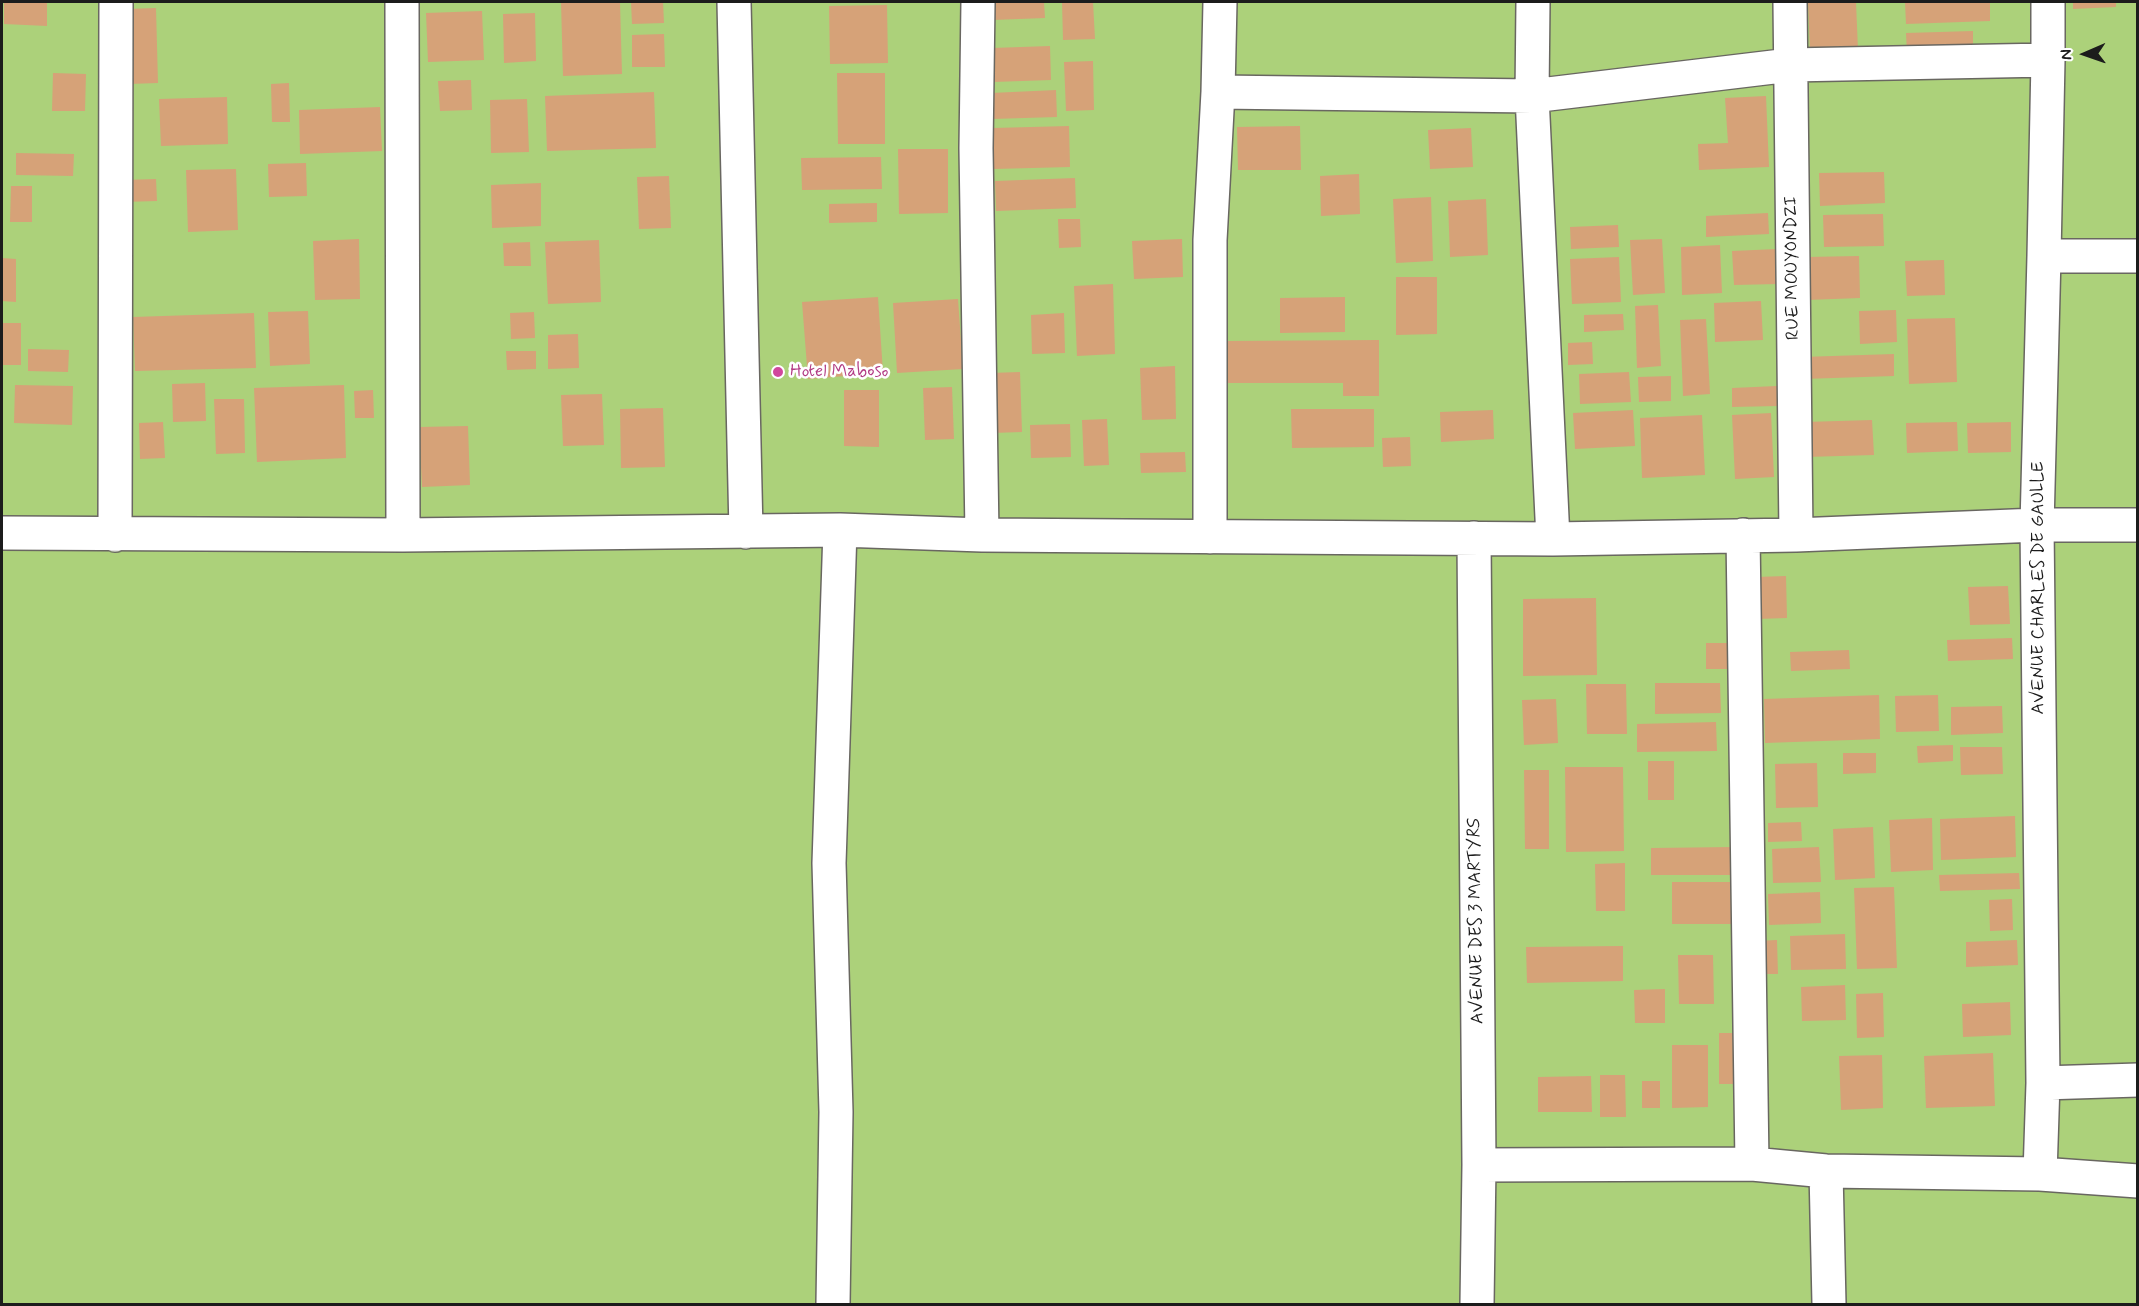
<!DOCTYPE html>
<html>
<head>
<meta charset="utf-8">
<style>
	body { margin:0 }
	#map { position:relative; width:2139px; height:1306px; overflow:hidden; background:#f8f1e2; font-family:Mynerve,sans-serif }
	canvas { display:block }
	.frame { position:absolute; inset:0; border:3px solid #1c1c1c; pointer-events:none }
	.north { position:absolute; left:2055px; top:24px; width:60px; height:60px; -webkit-text-stroke:4px #fff; paint-order:stroke; rotate:268deg; font-size:16px; font-weight:700; line-height:24px; text-align:center; color:#1c1c1c }
	.north::after { content:''; display:block; margin:auto; width:21px; height:27px; background:#1c1c1c; clip-path:polygon(50% 0,100% 100%,50% 72%,0 100%) }
</style>
</head>
<body>
<div id="map">
<canvas width="2139" height="1306"></canvas>
<div class="frame"></div>
<div class="north">N</div>
</div>
<script>
const ctx = document.querySelector('canvas').getContext('2d');
ctx.lineJoin = 'round';
function paint(path, color) {
  ctx.fillStyle = color;
  ctx.fill(path, 'evenodd');
}
function toPath(rows) {
  const path = new Path2D();
  for (const r of rows) {
    path.moveTo(r[0], r[1]);
    for (let i = 2; i < r.length; i += 2) path.lineTo(r[i], r[i + 1]);
  }
  return path;
}
function strokePath(path, color, width, dash) {
  ctx.strokeStyle = color;
  ctx.lineWidth = width;
  ctx.lineCap = dash ? 'butt' : 'round';
  ctx.setLineDash(dash || []);
  ctx.stroke(path);
}
function write(font, color, halo, rows, align = 'center') {
  ctx.font = font + ' Mynerve,sans-serif';
  ctx.lineWidth = 5;
  ctx.setLineDash([]);
  ctx.textBaseline = 'middle';
  ctx.strokeStyle = halo;
  ctx.fillStyle = color;
  for (const [text, x, y, turn = 0] of rows) {
    ctx.save();
    ctx.translate(x, y);
    ctx.rotate((+turn || 0) * Math.PI / 180);
    ctx.textAlign = isNaN(turn) ? turn : align;
    if (halo) ctx.strokeText(text, 0, 0);
    ctx.fillText(text, 0, 0);
    ctx.restore();
  }
}
const green = toPath([
	[2,2,2137,2,2137,1304,2,1304]
]);
const building = toPath([
	[4,2,47,2,47,26,4,24],
	[561,2,620,2,622,74,563,76],
	[631,2,663,2,664,23,632,24],
	[993,2,1044,2,1045,18,993,20],
	[1062,2,1093,2,1095,39,1063,40],
	[1808,2,1856,2,1858,50,1810,52],
	[1905,2,1990,2,1990,21,1906,24],
	[2073,2,2116,2,2116,7,2073,9],
	[887,5,888,63,830,64,829,6],
	[156,8,158,83,129,84,126,9],
	[482,11,484,60,428,62,426,13],
	[535,13,536,61,504,63,503,14],
	[1973,31,1973,53,1907,54,1906,33],
	[664,34,665,67,632,67,632,35],
	[1050,46,1051,80,993,82,992,48],
	[1093,61,1094,110,1066,111,1064,62],
	[53,73,86,74,85,111,52,111],
	[837,73,885,73,885,144,838,144],
	[471,80,472,110,440,111,438,81],
	[289,83,290,122,272,122,271,84],
	[1056,90,1057,117,992,119,991,93],
	[654,92,656,148,547,151,545,96],
	[1766,96,1769,167,1699,170,1698,144,1728,143,1725,98],
	[227,97,228,144,161,146,159,99],
	[527,99,529,152,491,153,490,100],
	[380,107,382,151,300,154,299,110],
	[1069,126,1070,167,994,169,993,128],
	[1300,126,1301,170,1238,170,1237,127],
	[1471,128,1473,167,1430,169,1428,130],
	[898,149,948,149,948,213,899,214],
	[16,153,74,154,73,176,16,175],
	[881,157,882,189,802,190,801,158],
	[306,163,307,196,269,197,268,164],
	[236,169,238,230,188,232,186,170],
	[1884,172,1885,203,1820,206,1819,173],
	[1359,174,1360,214,1321,216,1320,176],
	[669,176,671,228,639,229,637,177],
	[1075,178,1076,208,996,211,995,181],
	[156,179,157,201,123,202,122,180],
	[541,183,541,226,492,228,491,185],
	[11,186,32,186,32,222,10,222],
	[1431,197,1433,261,1396,263,1393,199],
	[1486,199,1488,255,1450,257,1448,201],
	[877,203,877,222,829,223,829,204],
	[1768,213,1769,234,1706,237,1706,216],
	[1883,214,1884,246,1824,247,1823,215],
	[1058,219,1080,219,1081,247,1059,248],
	[1618,225,1619,247,1571,249,1570,227],
	[359,239,360,299,315,300,313,241],
	[1182,239,1183,277,1134,279,1132,241],
	[1662,239,1665,293,1633,295,1630,240],
	[599,240,601,302,548,304,545,242],
	[530,242,531,266,504,266,503,243],
	[1720,245,1722,293,1682,295,1681,247],
	[1777,249,1778,284,1734,285,1732,251],
	[1859,256,1860,298,1807,300,1806,257],
	[1619,257,1621,302,1572,304,1570,259],
	[2,258,16,259,16,302,2,301],
	[1944,260,1945,295,1907,296,1905,261],
	[1396,277,1437,277,1437,334,1396,335],
	[1113,284,1115,354,1077,356,1074,286],
	[878,297,883,373,808,379,802,302],
	[1345,297,1345,332,1280,333,1280,298],
	[958,299,963,369,897,373,893,303],
	[1761,301,1763,340,1715,342,1714,303],
	[1658,305,1661,366,1637,368,1635,306],
	[1896,310,1897,342,1860,344,1859,311],
	[308,311,310,364,270,366,268,312],
	[534,312,535,338,511,339,510,313],
	[254,313,256,368,135,371,133,317],
	[1064,313,1065,353,1032,354,1031,315],
	[1623,314,1624,330,1584,332,1584,315],
	[1955,318,1957,382,1909,384,1907,319],
	[1706,319,1710,394,1683,396,1680,320],
	[2,323,21,323,21,365,2,365],
	[578,334,579,368,548,369,548,335],
	[1379,340,1379,396,1343,396,1343,383,1225,383,1225,341],
	[1592,342,1593,364,1568,365,1568,343],
	[28,349,69,350,68,372,28,371],
	[506,351,536,351,536,369,507,370],
	[1894,354,1894,376,1803,379,1802,357],
	[1175,366,1176,419,1142,420,1140,368],
	[1020,372,1022,432,992,433,990,373],
	[1629,372,1631,402,1580,404,1579,374],
	[1671,376,1671,401,1639,402,1638,377],
	[205,383,206,421,173,422,172,384],
	[15,385,73,386,72,425,14,423],
	[344,385,346,458,257,462,254,388],
	[1777,386,1778,406,1732,407,1732,388],
	[952,387,954,439,925,440,923,388],
	[373,390,374,418,355,418,354,391],
	[844,390,879,390,879,447,844,446],
	[602,394,604,445,563,446,561,395],
	[214,399,244,399,245,453,216,454],
	[663,408,665,467,621,468,620,409],
	[1291,409,1374,409,1374,447,1292,448],
	[1493,410,1494,439,1441,442,1440,412],
	[1633,410,1635,446,1575,449,1573,413],
	[1771,413,1774,477,1735,479,1732,415],
	[1702,415,1705,475,1642,478,1640,418],
	[1107,419,1109,465,1084,466,1082,420],
	[1872,420,1874,455,1806,457,1805,422],
	[163,422,165,458,140,459,139,423],
	[1957,422,1958,451,1907,453,1906,423],
	[2011,422,2011,452,1968,453,1967,423],
	[1070,424,1071,457,1031,458,1030,425],
	[468,426,470,485,422,487,419,427],
	[1410,437,1411,466,1383,467,1382,438],
	[1185,452,1186,472,1141,473,1140,453],
	[1786,576,1787,618,1757,619,1756,577],
	[2008,586,2010,624,1970,625,1968,587],
	[1596,598,1597,675,1523,676,1523,599],
	[2012,638,2013,659,1948,661,1947,640],
	[1706,643,1737,643,1737,669,1706,669],
	[1849,650,1850,669,1791,671,1790,652],
	[1655,683,1720,683,1721,713,1655,714],
	[1586,684,1626,684,1627,734,1587,734],
	[1879,695,1880,739,1765,743,1764,699],
	[1938,695,1939,731,1896,732,1895,696],
	[1556,699,1558,743,1524,745,1522,700],
	[2002,706,2003,733,1951,735,1951,707],
	[1716,722,1717,751,1637,752,1637,724],
	[1953,745,1953,761,1918,763,1917,746],
	[1960,747,2002,747,2003,774,1961,775],
	[1843,753,1876,753,1876,773,1843,774],
	[1648,761,1674,761,1674,800,1648,800],
	[1817,763,1818,807,1776,808,1775,764],
	[1565,767,1623,767,1624,851,1566,852],
	[1524,770,1549,770,1549,849,1525,849],
	[2015,816,2016,857,1941,860,1940,819],
	[1932,818,1933,870,1891,872,1889,820],
	[1801,822,1802,841,1768,842,1768,823],
	[1873,827,1875,878,1835,880,1833,829],
	[1732,847,1733,875,1651,875,1651,848],
	[1819,847,1821,882,1773,883,1772,849],
	[1625,863,1625,911,1596,911,1595,864],
	[2019,873,2020,889,1940,891,1939,875],
	[1672,882,1734,882,1734,924,1672,924],
	[1894,887,1897,968,1857,969,1854,888],
	[1820,892,1821,923,1769,925,1768,894],
	[2012,899,2013,930,1990,931,1989,900],
	[1845,934,1846,969,1791,970,1790,936],
	[1777,940,1778,974,1757,974,1755,941],
	[2017,940,2018,965,1966,967,1966,942],
	[1623,946,1623,981,1527,983,1526,947],
	[1678,955,1713,955,1714,1004,1679,1004],
	[1845,985,1846,1020,1802,1021,1801,987],
	[1665,989,1665,1023,1635,1023,1634,990],
	[1883,993,1884,1037,1857,1038,1856,994],
	[2010,1002,2011,1035,1963,1037,1962,1004],
	[1719,1033,1737,1033,1738,1084,1719,1084],
	[1672,1045,1708,1045,1708,1107,1672,1108],
	[1993,1053,1995,1106,1926,1108,1924,1056],
	[1882,1055,1883,1108,1841,1110,1839,1056],
	[1600,1075,1625,1075,1626,1117,1600,1117],
	[1591,1076,1592,1112,1538,1112,1538,1077],
	[1642,1081,1660,1081,1660,1108,1642,1108]
]);
const minor = toPath([
	[402,2,403,535],
	[734,2,746,532],
	[978,2,976,148,982,535],
	[1533,2,1532,96,1553,539],
	[1790,2,1796,535],
	[1218,92,1532,96,1790,65,2048,60],
	[2044,256,2138,256],
	[2,533,403,535,840,530,982,535,1553,539,1796,535,2037,525,2138,525],
	[115,535,116,2],
	[1743,535,1752,1164],
	[1210,537,1210,240,1218,92,1220,2],
	[1474,538,1479,1165,1477,1304],
	[2043,1083,2138,1080],
	[1479,1165,1752,1164,1826,1171,2040,1174,2138,1181],
	[1826,1171,1829,1304],
	[2040,1174,2043,1083,2037,525,2044,256,2048,60,2048,2],
	[833,1304,836,1112,829,863,840,530]
]);
const markers = [
	[778,372,6,"#d1479c"]
];
const streetNames = [
	["RUE MOUYONDZI",1793,268,-91],
	["AVENUE CHARLES DE GAULLE",2039,588,-90],
	["AVENUE DES 3 MARTYRS",1477,921,-91]
];
const hotelNames = [
	["Hotel Maboso",790,372]
];
paint(green, '#acd17a');
paint(building, '#d6a278');
strokePath(minor, '#696761', 36);
strokePath(minor, '#fff', 33);
for (const [x, y, r, color] of markers) {
  const dot = new Path2D();
  dot.arc(x, y, r, 0, 2 * Math.PI);
  ctx.fillStyle = color;
  ctx.fill(dot);
  strokePath(dot, '#fff', 2);
}
write('18px', '#1c1c1c', '#fff', streetNames);
write('18px', '#b23c85', '#fff', hotelNames, 'left');
</script>
</body>
</html>
